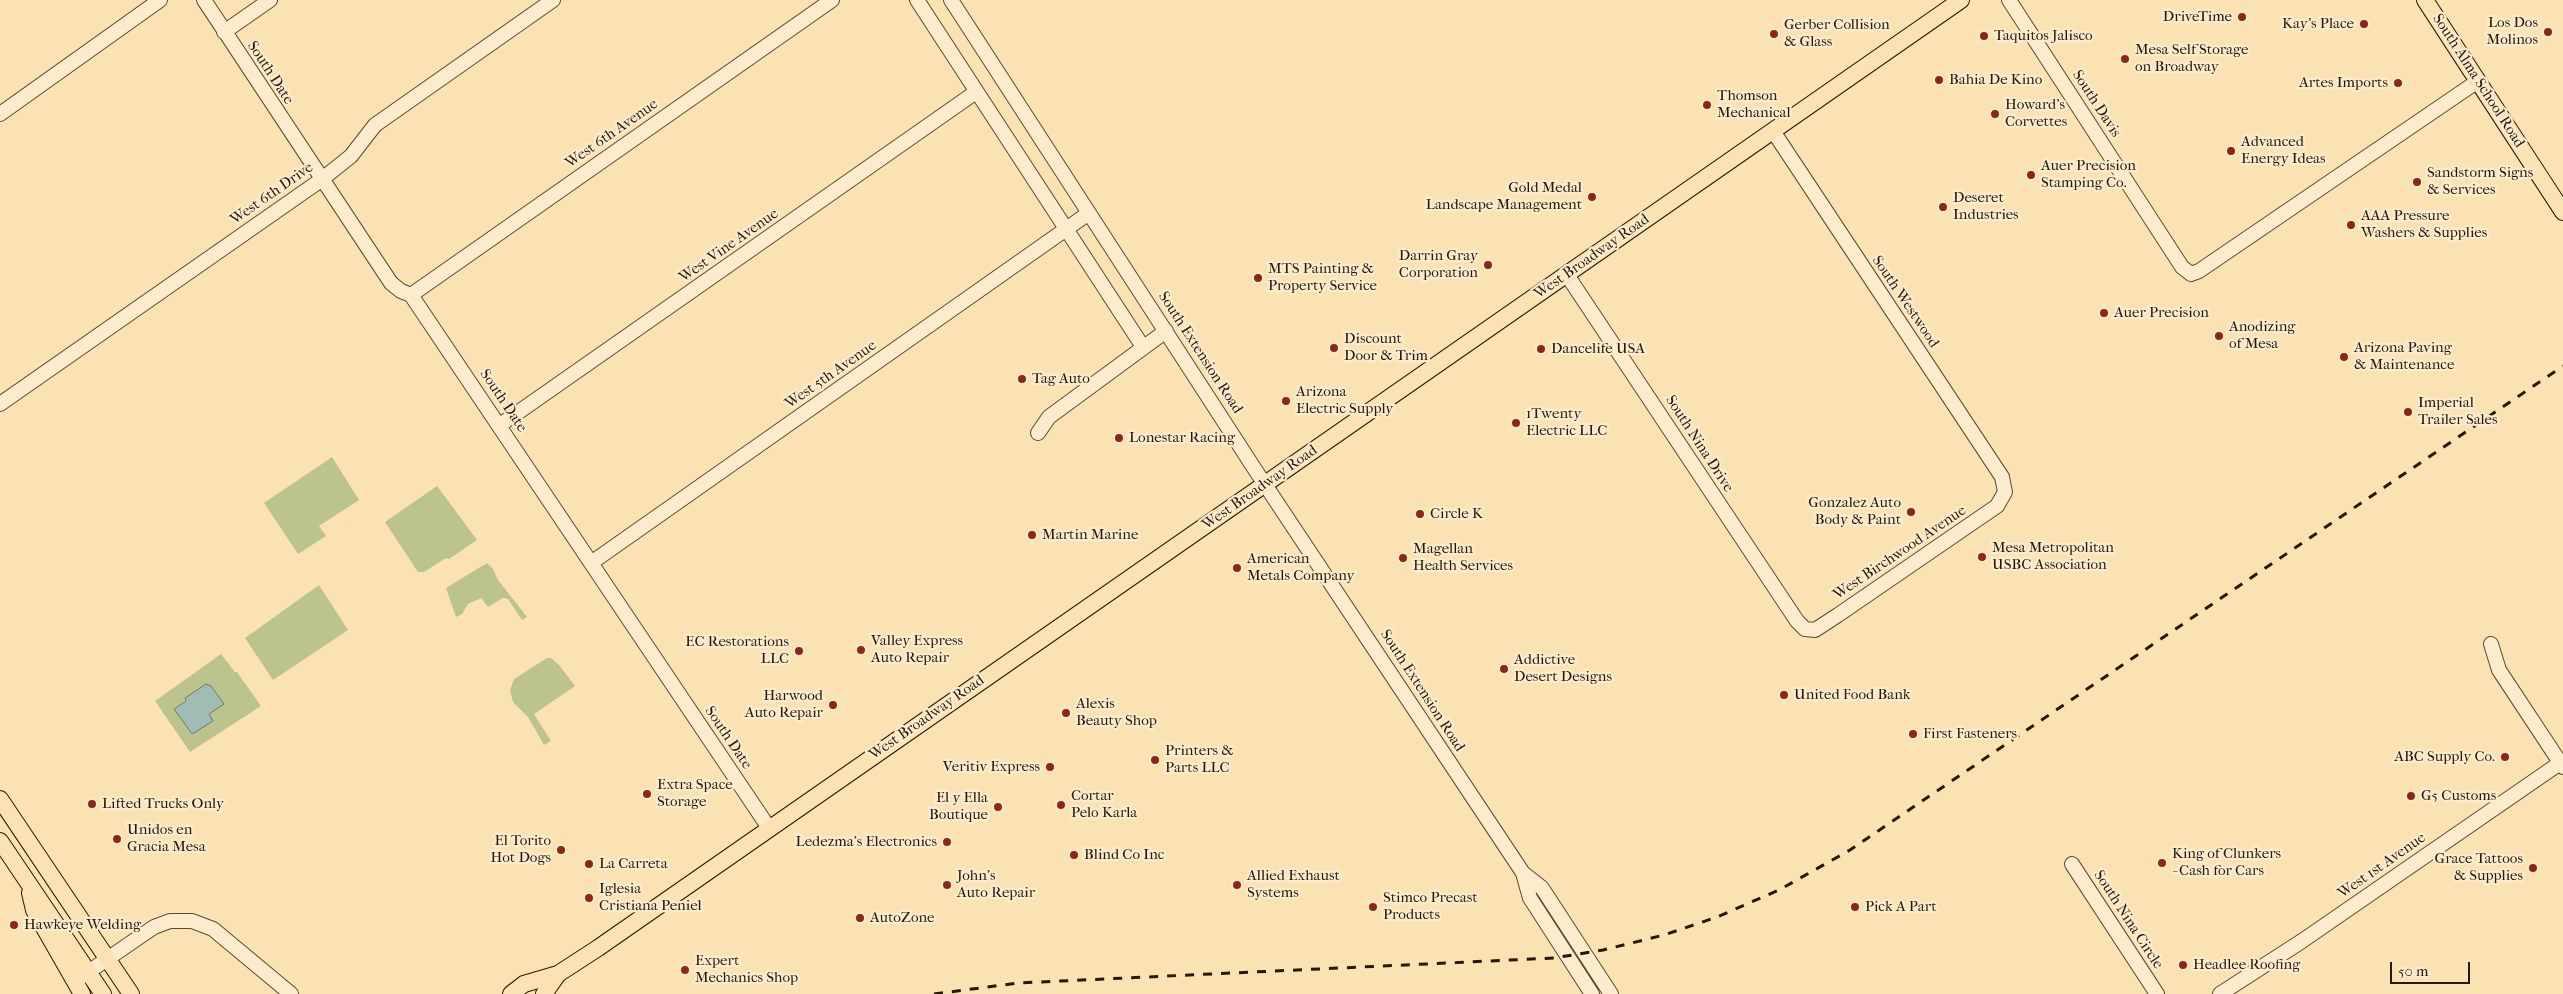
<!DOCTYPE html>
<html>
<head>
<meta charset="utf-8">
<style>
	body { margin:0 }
	#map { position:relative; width:2563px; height:994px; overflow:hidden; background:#fbe2b2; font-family:"IM FELL French Canon",serif }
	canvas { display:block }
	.scale { position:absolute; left:2390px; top:962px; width:80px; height:22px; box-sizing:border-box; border:2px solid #241809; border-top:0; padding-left:6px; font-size:15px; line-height:18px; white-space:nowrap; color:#241809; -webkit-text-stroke:4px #fceccd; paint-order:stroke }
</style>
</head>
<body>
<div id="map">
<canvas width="2563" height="994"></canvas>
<div class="scale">50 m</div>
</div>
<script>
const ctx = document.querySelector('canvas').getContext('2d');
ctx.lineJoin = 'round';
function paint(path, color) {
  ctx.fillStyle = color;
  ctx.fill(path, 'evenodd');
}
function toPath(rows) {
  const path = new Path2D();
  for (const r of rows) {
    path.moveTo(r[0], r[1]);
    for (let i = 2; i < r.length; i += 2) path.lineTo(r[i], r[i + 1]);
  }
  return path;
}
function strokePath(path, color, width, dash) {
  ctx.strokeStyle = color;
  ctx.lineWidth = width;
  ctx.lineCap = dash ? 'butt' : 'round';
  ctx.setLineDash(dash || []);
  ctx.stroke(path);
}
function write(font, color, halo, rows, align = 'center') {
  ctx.font = font + ' "IM FELL French Canon",serif';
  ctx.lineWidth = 4.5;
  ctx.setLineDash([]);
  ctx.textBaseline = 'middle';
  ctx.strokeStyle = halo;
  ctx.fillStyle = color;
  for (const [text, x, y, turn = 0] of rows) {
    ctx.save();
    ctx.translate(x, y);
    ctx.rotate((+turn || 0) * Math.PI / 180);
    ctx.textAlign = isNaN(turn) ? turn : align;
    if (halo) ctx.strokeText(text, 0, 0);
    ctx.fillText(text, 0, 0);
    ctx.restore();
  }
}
const green = toPath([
	[332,457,359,500,319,526,326,536,298,554,264,503],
	[437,486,477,540,449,559,446,558,424,572,418,572,385,522],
	[487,563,493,569,498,580,527,617,522,620,508,599,503,598,488,607,481,598,468,604,462,614,456,617,446,588],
	[319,585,348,630,273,680,245,638],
	[221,654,235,672,237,672,261,706,190,752,155,701],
	[196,691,213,721,174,710],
	[547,658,551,658,559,665,575,686,534,714,551,741,544,745,528,717,513,702,510,690,514,679]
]);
const water = toPath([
	[206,684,211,686,224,704,209,714,213,721,192,734,174,709,186,701,185,698,206,684]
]);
const minor = toPath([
	[204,0,391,283,401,291,411,295,769,828],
	[917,0,1143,347],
	[951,0,1254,468,1523,873,1530,898,1592,994],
	[2009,0,2182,267,2191,274,2199,271,2478,81],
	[224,32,270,0],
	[0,114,160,0],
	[1567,275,1797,621,1805,629,1815,630,1838,615,1997,506,2005,492,2002,477,1773,131],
	[411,295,832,0],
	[0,404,321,180,351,156,375,125,553,0],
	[500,425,976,92],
	[1038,433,1049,417,1166,331],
	[591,563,1089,213],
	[2491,644,2499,670,2563,767],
	[2072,864,2157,994],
	[1523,873,1542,888,1611,994],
	[81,977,154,927,170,921,192,921,213,929,291,994],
	[2220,994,2302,941,2560,763]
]);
const major = toPath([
	[2425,0,2563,212],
	[0,799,131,994],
	[0,841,103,994],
	[30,893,34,910,82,994],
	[511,994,524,984,558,974,598,948,1961,0],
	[544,994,558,974]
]);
const rail = toPath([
	[934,994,1018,983,1554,958,1603,950,1664,935,1717,917,1779,890,1850,850,2563,366]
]);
const markers = [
	[2242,17,5,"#8f2418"],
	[2364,24,5,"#8f2418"],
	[2548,32,5,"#8f2418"],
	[1774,34,5,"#8f2418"],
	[1984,36,5,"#8f2418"],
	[2125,59,5,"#8f2418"],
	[1939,80,5,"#8f2418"],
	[2398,83,5,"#8f2418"],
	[1707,105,5,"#8f2418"],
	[1995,114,5,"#8f2418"],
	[2231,151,5,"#8f2418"],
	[2031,175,5,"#8f2418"],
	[2417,182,5,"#8f2418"],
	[1592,197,5,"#8f2418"],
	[1943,207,5,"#8f2418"],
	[2351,225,5,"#8f2418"],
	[1488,265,5,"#8f2418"],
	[1258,278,5,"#8f2418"],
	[2104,313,5,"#8f2418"],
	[2219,336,5,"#8f2418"],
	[1334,348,5,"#8f2418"],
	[1541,349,5,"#8f2418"],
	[2344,357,5,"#8f2418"],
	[1022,379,5,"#8f2418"],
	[1286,401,5,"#8f2418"],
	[2408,412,5,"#8f2418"],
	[1516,423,5,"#8f2418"],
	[1119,438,5,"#8f2418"],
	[1911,512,5,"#8f2418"],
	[1420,514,5,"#8f2418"],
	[1032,535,5,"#8f2418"],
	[1982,557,5,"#8f2418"],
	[1403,558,5,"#8f2418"],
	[1237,568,5,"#8f2418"],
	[861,650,5,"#8f2418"],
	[799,651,5,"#8f2418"],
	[1504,669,5,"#8f2418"],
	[1784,695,5,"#8f2418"],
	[833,705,5,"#8f2418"],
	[1066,713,5,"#8f2418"],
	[1913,734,5,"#8f2418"],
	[2505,757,5,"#8f2418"],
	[1155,760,5,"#8f2418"],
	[1050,767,5,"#8f2418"],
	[647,794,5,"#8f2418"],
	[2411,796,5,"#8f2418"],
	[92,804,5,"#8f2418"],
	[1061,805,5,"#8f2418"],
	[998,807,5,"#8f2418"],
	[117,839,5,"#8f2418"],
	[947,842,5,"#8f2418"],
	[561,850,5,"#8f2418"],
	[1074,855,5,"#8f2418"],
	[2162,863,5,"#8f2418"],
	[589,864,5,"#8f2418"],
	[2533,868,5,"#8f2418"],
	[947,885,5,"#8f2418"],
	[1237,885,5,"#8f2418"],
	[589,898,5,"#8f2418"],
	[1373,907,5,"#8f2418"],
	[1855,907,5,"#8f2418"],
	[860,918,5,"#8f2418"],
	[14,925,5,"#8f2418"],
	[2183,965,5,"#8f2418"],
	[685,970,5,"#8f2418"]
];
const poiNames = [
	["DriveTime",2232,17,"right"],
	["Los Dos",2538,23,"right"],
	["Molinos",2538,40,"right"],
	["Kay's Place",2354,24,"right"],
	["Gerber Collision",1784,25],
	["& Glass",1784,42],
	["Taquitos Jalisco",1994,36],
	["Mesa Self Storage",2135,50],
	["on Broadway",2135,67],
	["Bahia De Kino",1949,80],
	["Artes Imports",2388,83,"right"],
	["Thomson",1717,96],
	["Mechanical",1717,113],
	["Howard's",2005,105],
	["Corvettes",2005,122],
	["Advanced",2241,142],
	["Energy Ideas",2241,159],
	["Auer Precision",2041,166],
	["Stamping Co.",2041,183],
	["Sandstorm Signs",2427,173],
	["& Services",2427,190],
	["Gold Medal",1582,188,"right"],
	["Landscape Management",1582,205,"right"],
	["Deseret",1953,198],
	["Industries",1953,215],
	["AAA Pressure",2361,216],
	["Washers & Supplies",2361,233],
	["Darrin Gray",1478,256,"right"],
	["Corporation",1478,273,"right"],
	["MTS Painting &",1268,269],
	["Property Service",1268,286],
	["Auer Precision",2114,313],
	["Anodizing",2229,327],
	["of Mesa",2229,344],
	["Discount",1344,339],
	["Door & Trim",1344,356],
	["Arizona Paving",2354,348],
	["& Maintenance",2354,365],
	["Dancelife USA",1551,349],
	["Tag Auto",1032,379],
	["Arizona",1296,392],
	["Electric Supply",1296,409],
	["Imperial",2418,403],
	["Trailer Sales",2418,420],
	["1Twenty",1526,414],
	["Electric LLC",1526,431],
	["Lonestar Racing",1129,438],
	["Gonzalez Auto",1901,503,"right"],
	["Body & Paint",1901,520,"right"],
	["Circle K",1430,514],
	["Martin Marine",1042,535],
	["Mesa Metropolitan",1992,548],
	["USBC Association",1992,565],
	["Magellan",1413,549],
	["Health Services",1413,566],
	["American",1247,559],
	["Metals Company",1247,576],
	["Valley Express",871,641],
	["Auto Repair",871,658],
	["EC Restorations",789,642,"right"],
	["LLC",789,659,"right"],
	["Addictive",1514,660],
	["Desert Designs",1514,677],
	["United Food Bank",1794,695],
	["Harwood",823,696,"right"],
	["Auto Repair",823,713,"right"],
	["Alexis",1076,704],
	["Beauty Shop",1076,721],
	["First Fasteners",1923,734],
	["Printers &",1165,751],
	["Parts LLC",1165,768],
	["ABC Supply Co.",2495,757,"right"],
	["Veritiv Express",1040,767,"right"],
	["Extra Space",657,785],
	["Storage",657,802],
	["Cortar",1071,796],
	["Pelo Karla",1071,813],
	["G5 Customs",2421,796],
	["El y Ella",988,798,"right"],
	["Boutique",988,815,"right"],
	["Lifted Trucks Only",102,804],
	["Unidos en",127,830],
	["Gracia Mesa",127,847],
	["El Torito",551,841,"right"],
	["Hot Dogs",551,858,"right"],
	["Ledezma's Electronics",937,842,"right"],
	["King of Clunkers",2172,854],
	["- Cash for Cars",2172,871],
	["Blind Co Inc",1084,855],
	["Grace Tattoos",2523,859,"right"],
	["& Supplies",2523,876,"right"],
	["La Carreta",599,864],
	["John's",957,876],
	["Auto Repair",957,893],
	["Allied Exhaust",1247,876],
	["Systems",1247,893],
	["Iglesia",599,889],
	["Cristiana Peniel",599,906],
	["Stimco Precast",1383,898],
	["Products",1383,915],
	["Pick A Part",1865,907],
	["AutoZone",870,918],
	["Hawkeye Welding",24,925],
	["Expert",695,961],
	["Mechanics Shop",695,978],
	["Headlee Roofing",2193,965]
];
const streetNames = [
	["South Date",270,73,57],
	["South Alma School Road",2478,81,57],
	["South Davis",2096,104,57],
	["West 6th Avenue",612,134,-35],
	["West 6th Drive",272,194,-35],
	["West Vine Avenue",729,246,-35],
	["West Broadway Road",1592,257,-35],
	["South Westwood",1905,302,56],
	["South Extension Road",1200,353,57],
	["West 5th Avenue",831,375,-35],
	["South Date",503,401,56],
	["South Nina Drive",1699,444,57],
	["West Broadway Road",1260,488,-35],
	["West Birchwood Avenue",1900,553,-34],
	["South Extension Road",1422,691,57],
	["West Broadway Road",927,718,-35],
	["South Date",728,738,56],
	["West 1st Avenue",2382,866,-35],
	["South Nina Circle",2128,920,57]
];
paint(green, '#bcc48e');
paint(water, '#a0bdb3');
strokePath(water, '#6e7b6f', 1);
strokePath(minor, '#5a4a33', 16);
strokePath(major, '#241809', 18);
strokePath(minor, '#fceccd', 14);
strokePath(major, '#fbe2b2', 16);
strokePath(rail, '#241809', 3, [9, 9]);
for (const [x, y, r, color] of markers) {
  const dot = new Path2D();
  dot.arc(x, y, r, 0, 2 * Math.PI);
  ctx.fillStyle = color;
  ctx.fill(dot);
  strokePath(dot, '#fceccd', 2);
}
write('15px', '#241809', '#fceccd', poiNames, 'left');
write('15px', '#241809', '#fceccd', streetNames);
</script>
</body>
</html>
